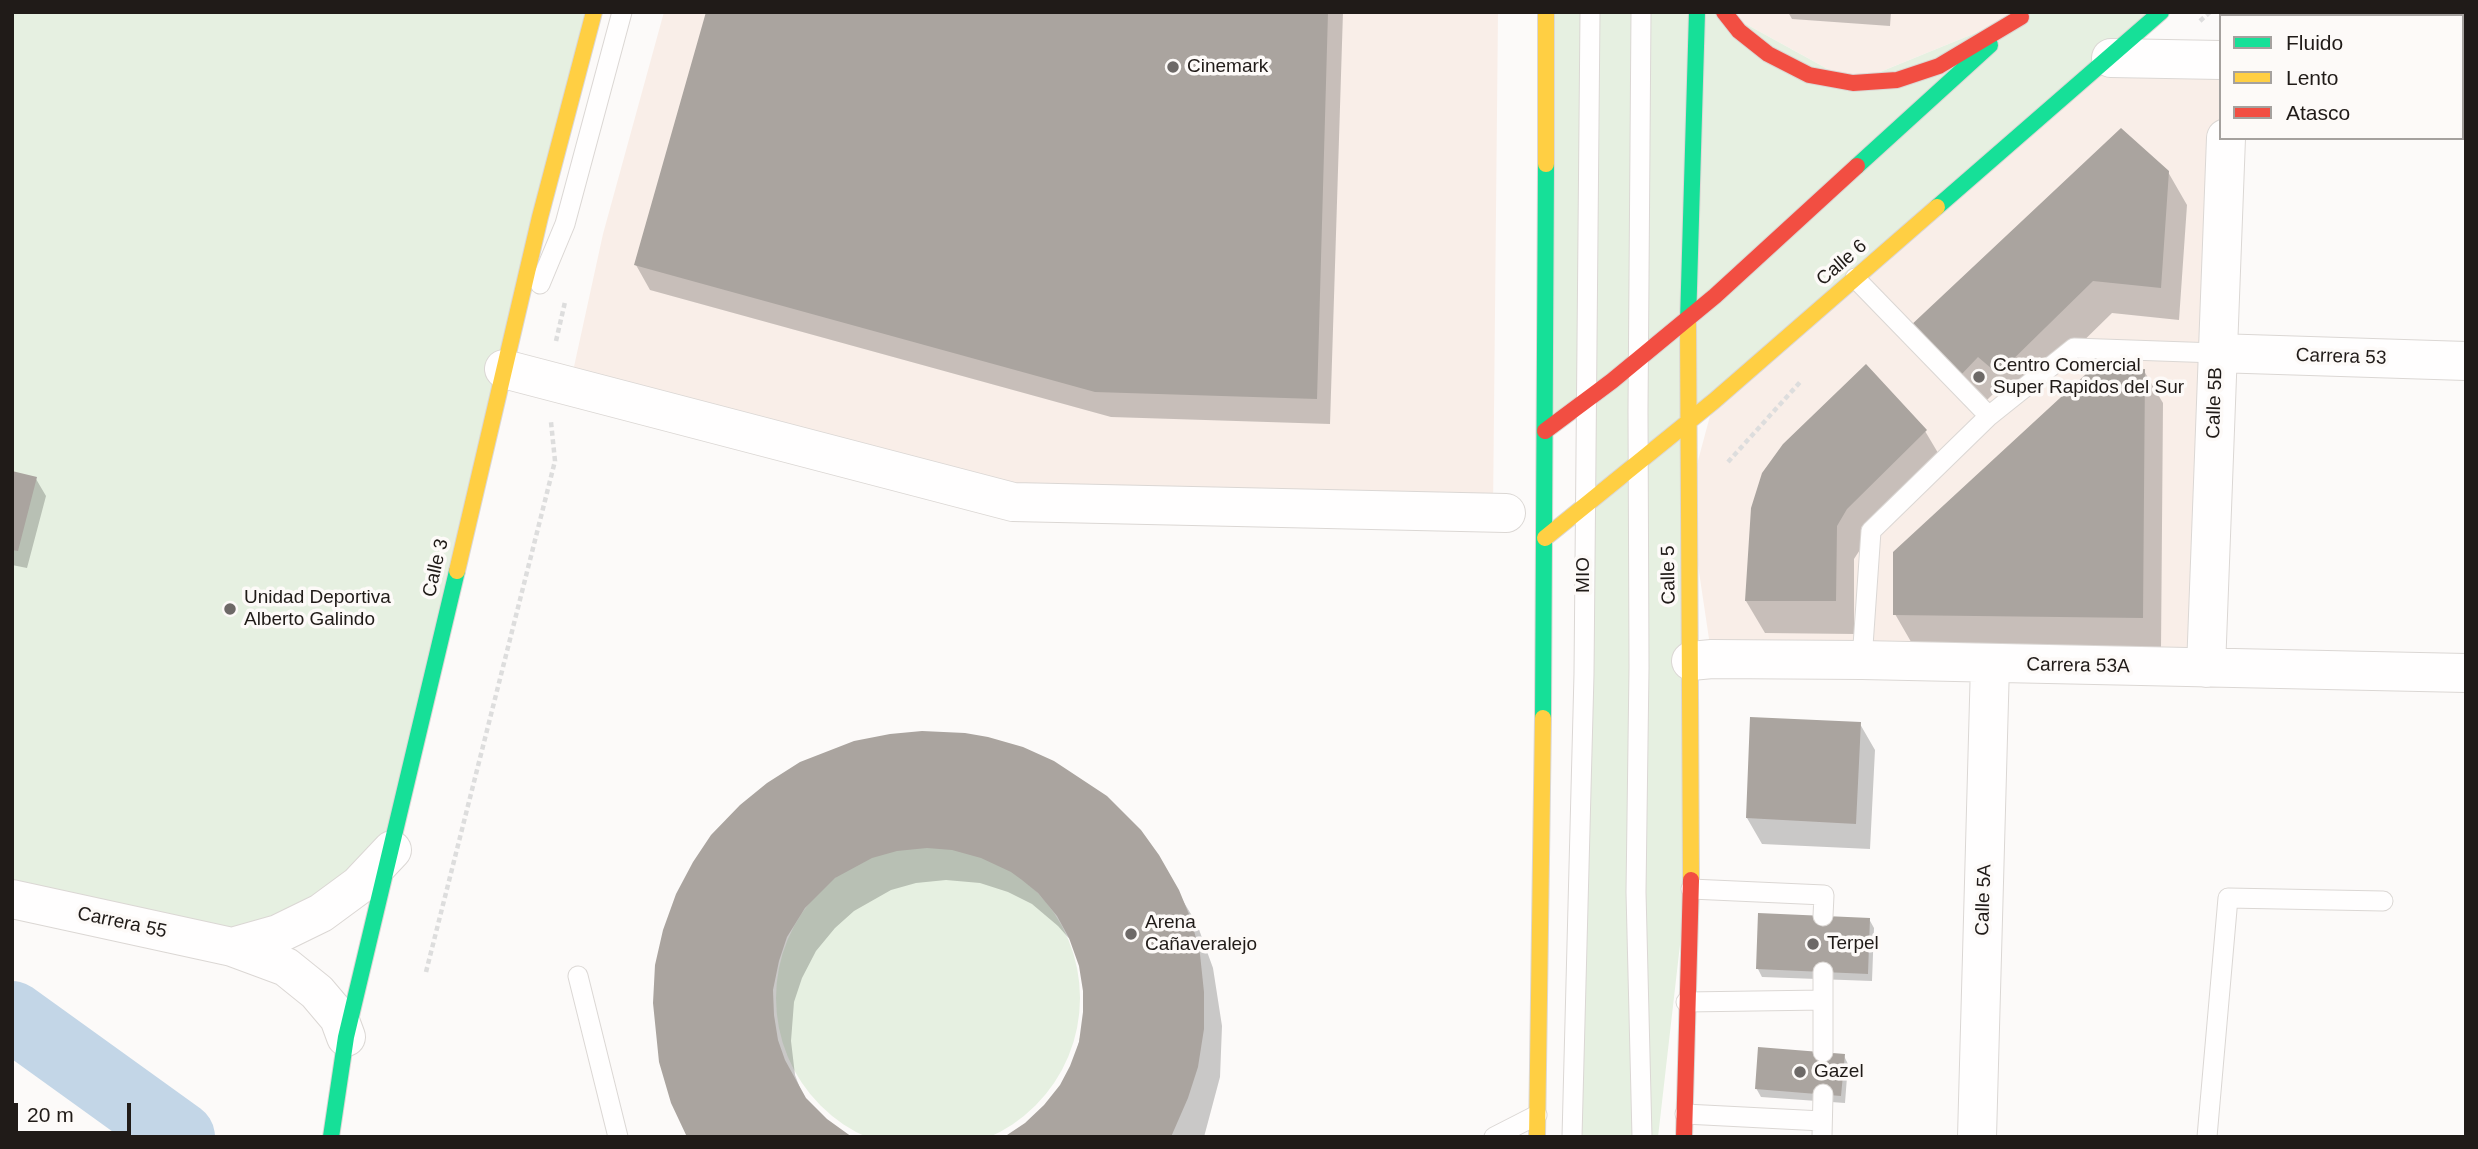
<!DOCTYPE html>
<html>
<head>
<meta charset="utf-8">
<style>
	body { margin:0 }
	#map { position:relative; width:2478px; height:1149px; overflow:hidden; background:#fcfaf9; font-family:Arial,sans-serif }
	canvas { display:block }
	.frame { position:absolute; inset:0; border:14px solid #201b18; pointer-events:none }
	.legend { position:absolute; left:2219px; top:14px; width:245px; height:126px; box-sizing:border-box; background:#fdfaf8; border:2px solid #a5a19e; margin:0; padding:9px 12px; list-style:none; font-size:21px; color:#201b18 }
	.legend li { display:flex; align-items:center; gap:14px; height:35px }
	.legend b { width:35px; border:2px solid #a5a19e }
	.scale { position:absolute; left:14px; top:1103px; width:117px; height:32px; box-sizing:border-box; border:4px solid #201b18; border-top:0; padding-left:9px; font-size:21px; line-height:24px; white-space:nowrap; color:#201b18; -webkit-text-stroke:5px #fdfaf8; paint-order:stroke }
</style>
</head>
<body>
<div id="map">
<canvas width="2478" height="1149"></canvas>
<div class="frame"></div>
<ul class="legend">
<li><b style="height:9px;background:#16e098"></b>Fluido</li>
<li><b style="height:9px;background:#ffcf43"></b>Lento</li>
<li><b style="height:9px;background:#f24e42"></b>Atasco</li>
</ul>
<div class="scale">20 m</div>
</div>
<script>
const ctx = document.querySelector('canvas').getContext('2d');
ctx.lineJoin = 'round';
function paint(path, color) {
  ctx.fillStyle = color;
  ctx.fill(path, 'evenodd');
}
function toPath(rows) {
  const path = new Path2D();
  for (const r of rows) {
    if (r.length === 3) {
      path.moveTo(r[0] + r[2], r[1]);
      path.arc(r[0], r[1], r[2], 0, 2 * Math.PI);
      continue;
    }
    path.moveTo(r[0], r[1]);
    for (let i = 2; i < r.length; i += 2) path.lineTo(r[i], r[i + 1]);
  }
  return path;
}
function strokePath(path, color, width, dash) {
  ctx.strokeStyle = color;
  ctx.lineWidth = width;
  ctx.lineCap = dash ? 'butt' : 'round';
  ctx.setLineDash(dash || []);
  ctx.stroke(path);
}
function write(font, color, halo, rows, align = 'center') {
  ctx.font = font + ' Arial,sans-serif';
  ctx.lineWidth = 7;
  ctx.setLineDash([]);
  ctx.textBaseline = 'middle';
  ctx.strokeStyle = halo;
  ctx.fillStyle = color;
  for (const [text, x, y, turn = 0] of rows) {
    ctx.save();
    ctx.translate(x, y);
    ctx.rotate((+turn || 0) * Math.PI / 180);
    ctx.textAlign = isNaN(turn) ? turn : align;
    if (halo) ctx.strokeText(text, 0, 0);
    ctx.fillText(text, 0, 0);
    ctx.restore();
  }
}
const built = toPath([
	[664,12,1498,12,1493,512,1013,502,570,385,603,234],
	[1724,12,2027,12,1853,83],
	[2111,58,2221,60,2221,138,2206,668,1712,659,1688,498,1714,401]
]);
const green = toPath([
	[12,12,594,12,392,850,278,934,12,899],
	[1546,12,1724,12,1853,83,2027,12,2161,12,1688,421,1692,840,1658,1137,1572,1137,1586,401,1545,431],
	[928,998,152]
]);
const shadow = toPath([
	[707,12,1343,12,1330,424,1111,417,650,290,636,265],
	[1788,12,1891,12,1890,26,1792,19],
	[2168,172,2187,205,2179,320,2112,313,2018,405,1998,389,1978,409,1929,361],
	[2144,371,2163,403,2161,650,1914,647,1895,614],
	[1925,431,1944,463,1865,542,1854,559,1854,634,1765,633,1746,601],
	[12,472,36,479,46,496,27,568,12,565],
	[1860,724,1875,750,1870,849,1762,844,1747,818],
	[768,784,1177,891,1197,924,1213,968,1222,1026,1220,1077,1204,1137,1006,1137,1020,1129,1039,1112,1061,1086,1075,1058,1084,1021,1085,999,1080,965,1073,943,1058,926,1032,904,1008,892,980,883,946,880,916,883,891,890,854,911,835,928,816,951,802,978,794,1002,791,1041,795,1075,803,1096,689,1137],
	[1869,919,1874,928,1872,981,1762,977,1758,969],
	[1844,1056,1848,1064,1845,1103,1761,1097,1756,1088]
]);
const river = toPath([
	[12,1016,180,1137]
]);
const building = toPath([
	[706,12,1328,12,1317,399,1095,392,634,265],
	[2121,128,2169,171,2161,288,2093,281,1998,374,1978,357,1959,377,1908,328],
	[1866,364,1927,430,1847,509,1837,526,1836,601,1745,601,1751,508,1762,473,1783,444],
	[2145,369,2143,618,1893,615,1893,552,2086,374],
	[12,471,37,477,18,551,12,550],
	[1750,717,1861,722,1856,824,1746,818],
	[922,731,965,733,988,737,1023,747,1054,761,1107,796,1141,830,1159,855,1179,890,1191,919,1200,954,1204,992,1204,1029,1198,1067,1188,1098,1171,1137,1004,1137,1025,1123,1044,1105,1060,1085,1070,1066,1079,1042,1083,1012,1083,991,1079,966,1069,938,1057,916,1038,893,1022,880,1011,872,981,858,952,850,927,848,897,851,872,858,835,878,805,908,787,937,779,961,773,990,774,1015,778,1040,785,1060,806,1098,827,1119,852,1137,687,1137,671,1103,659,1062,653,1003,655,965,663,930,676,894,693,862,711,835,740,805,767,783,800,762,854,741,890,734],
	[1758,913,1870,918,1868,974,1756,969],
	[1758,1047,1845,1054,1841,1096,1755,1089]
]);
const path = toPath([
	[2200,21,2210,12],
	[556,341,565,302],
	[1728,462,1802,380],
	[426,972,555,461,551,422]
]);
const lane = toPath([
	[1641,12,1638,410,1639,668,1636,892,1642,1137],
	[1855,278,1989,416],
	[540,284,565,224,622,12],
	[1862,660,1871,531,1989,416,2074,348,2216,353],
	[1691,889,1824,895,1823,916],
	[578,976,618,1137],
	[1686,1002,1823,1000],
	[1823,1052,1823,972],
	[1685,1114,1822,1121],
	[1494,1137,1537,1115],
	[1572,1137,1584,674,1590,12],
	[1822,1137,1823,1094],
	[2207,1137,2228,898,2383,901]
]);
const street = toPath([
	[2111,58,2221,60],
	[2462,68,2466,68],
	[2216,353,2466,361],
	[504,369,1013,502,1506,513],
	[1691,661,1712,659,1862,660,2466,673],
	[2206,668,2226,138],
	[12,899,232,947,286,967,317,992,339,1018,346,1037],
	[232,947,278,934,321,913,359,885,392,850],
	[1977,1137,1990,664]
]);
const fast = toPath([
	[1857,166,1990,45],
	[1937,207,2161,12],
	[1688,322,1697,12],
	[1543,718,1546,164],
	[331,1137,346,1037,457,571]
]);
const slow = toPath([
	[1546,164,1546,12],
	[1688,322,1691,880],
	[1545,538,1714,401,1937,207],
	[457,571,540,217,594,12],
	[1537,1137,1543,718]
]);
const jam = toPath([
	[1724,12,1739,31,1768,54,1809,75,1853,83,1897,80,1939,66,2021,17],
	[1545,431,1612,381,1715,296,1857,166],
	[1684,1137,1691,880]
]);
const markers = [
	[1173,67,7,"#6d6967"],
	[1979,377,7,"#6d6967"],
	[230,609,7,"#6d6967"],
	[1131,934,7,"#6d6967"],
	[1813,944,7,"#6d6967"],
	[1800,1072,7,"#6d6967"]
];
const poiNames = [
	["Cinemark",1187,67],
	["Centro Comercial",1993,366],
	["Super Rapidos del Sur",1993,388],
	["Unidad Deportiva",244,598],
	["Alberto Galindo",244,620],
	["Arena",1145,923],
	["Cañaveralejo",1145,945],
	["Terpel",1827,944],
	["Gazel",1814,1072]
];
const streetNames = [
	["Calle 6",1842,263,-41],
	["Carrera 53",2341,357,2],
	["Calle 5B",2215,403,-88],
	["Calle 3",436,568,-77],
	["MIO",1584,575,-90],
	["Calle 5",1669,575,-91],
	["Carrera 53A",2078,666,1],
	["Calle 5A",1984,900,-88],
	["Carrera 55",122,923,12]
];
paint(built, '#f9eee8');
paint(green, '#e6f0e1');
paint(shadow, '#0003');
strokePath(river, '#c3d6e7', 70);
paint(building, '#aaa49f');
strokePath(lane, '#dbd7d4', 21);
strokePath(street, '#dbd7d4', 40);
strokePath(fast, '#dbd7d4', 18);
strokePath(slow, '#dbd7d4', 18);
strokePath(jam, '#dbd7d4', 18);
strokePath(path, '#ddd', 4.5, [5, 3.5]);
strokePath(lane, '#fffefe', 19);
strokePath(street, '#fffefe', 38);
strokePath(fast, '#16e098', 16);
strokePath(slow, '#ffcf43', 16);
strokePath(jam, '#f24e42', 16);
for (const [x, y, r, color] of markers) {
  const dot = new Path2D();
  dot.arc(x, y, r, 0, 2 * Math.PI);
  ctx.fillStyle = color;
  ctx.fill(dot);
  strokePath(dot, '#fdfaf8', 2.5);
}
write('19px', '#201b18', '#fdfaf8', poiNames, 'left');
write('19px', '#201b18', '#fdfaf8', streetNames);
</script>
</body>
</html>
